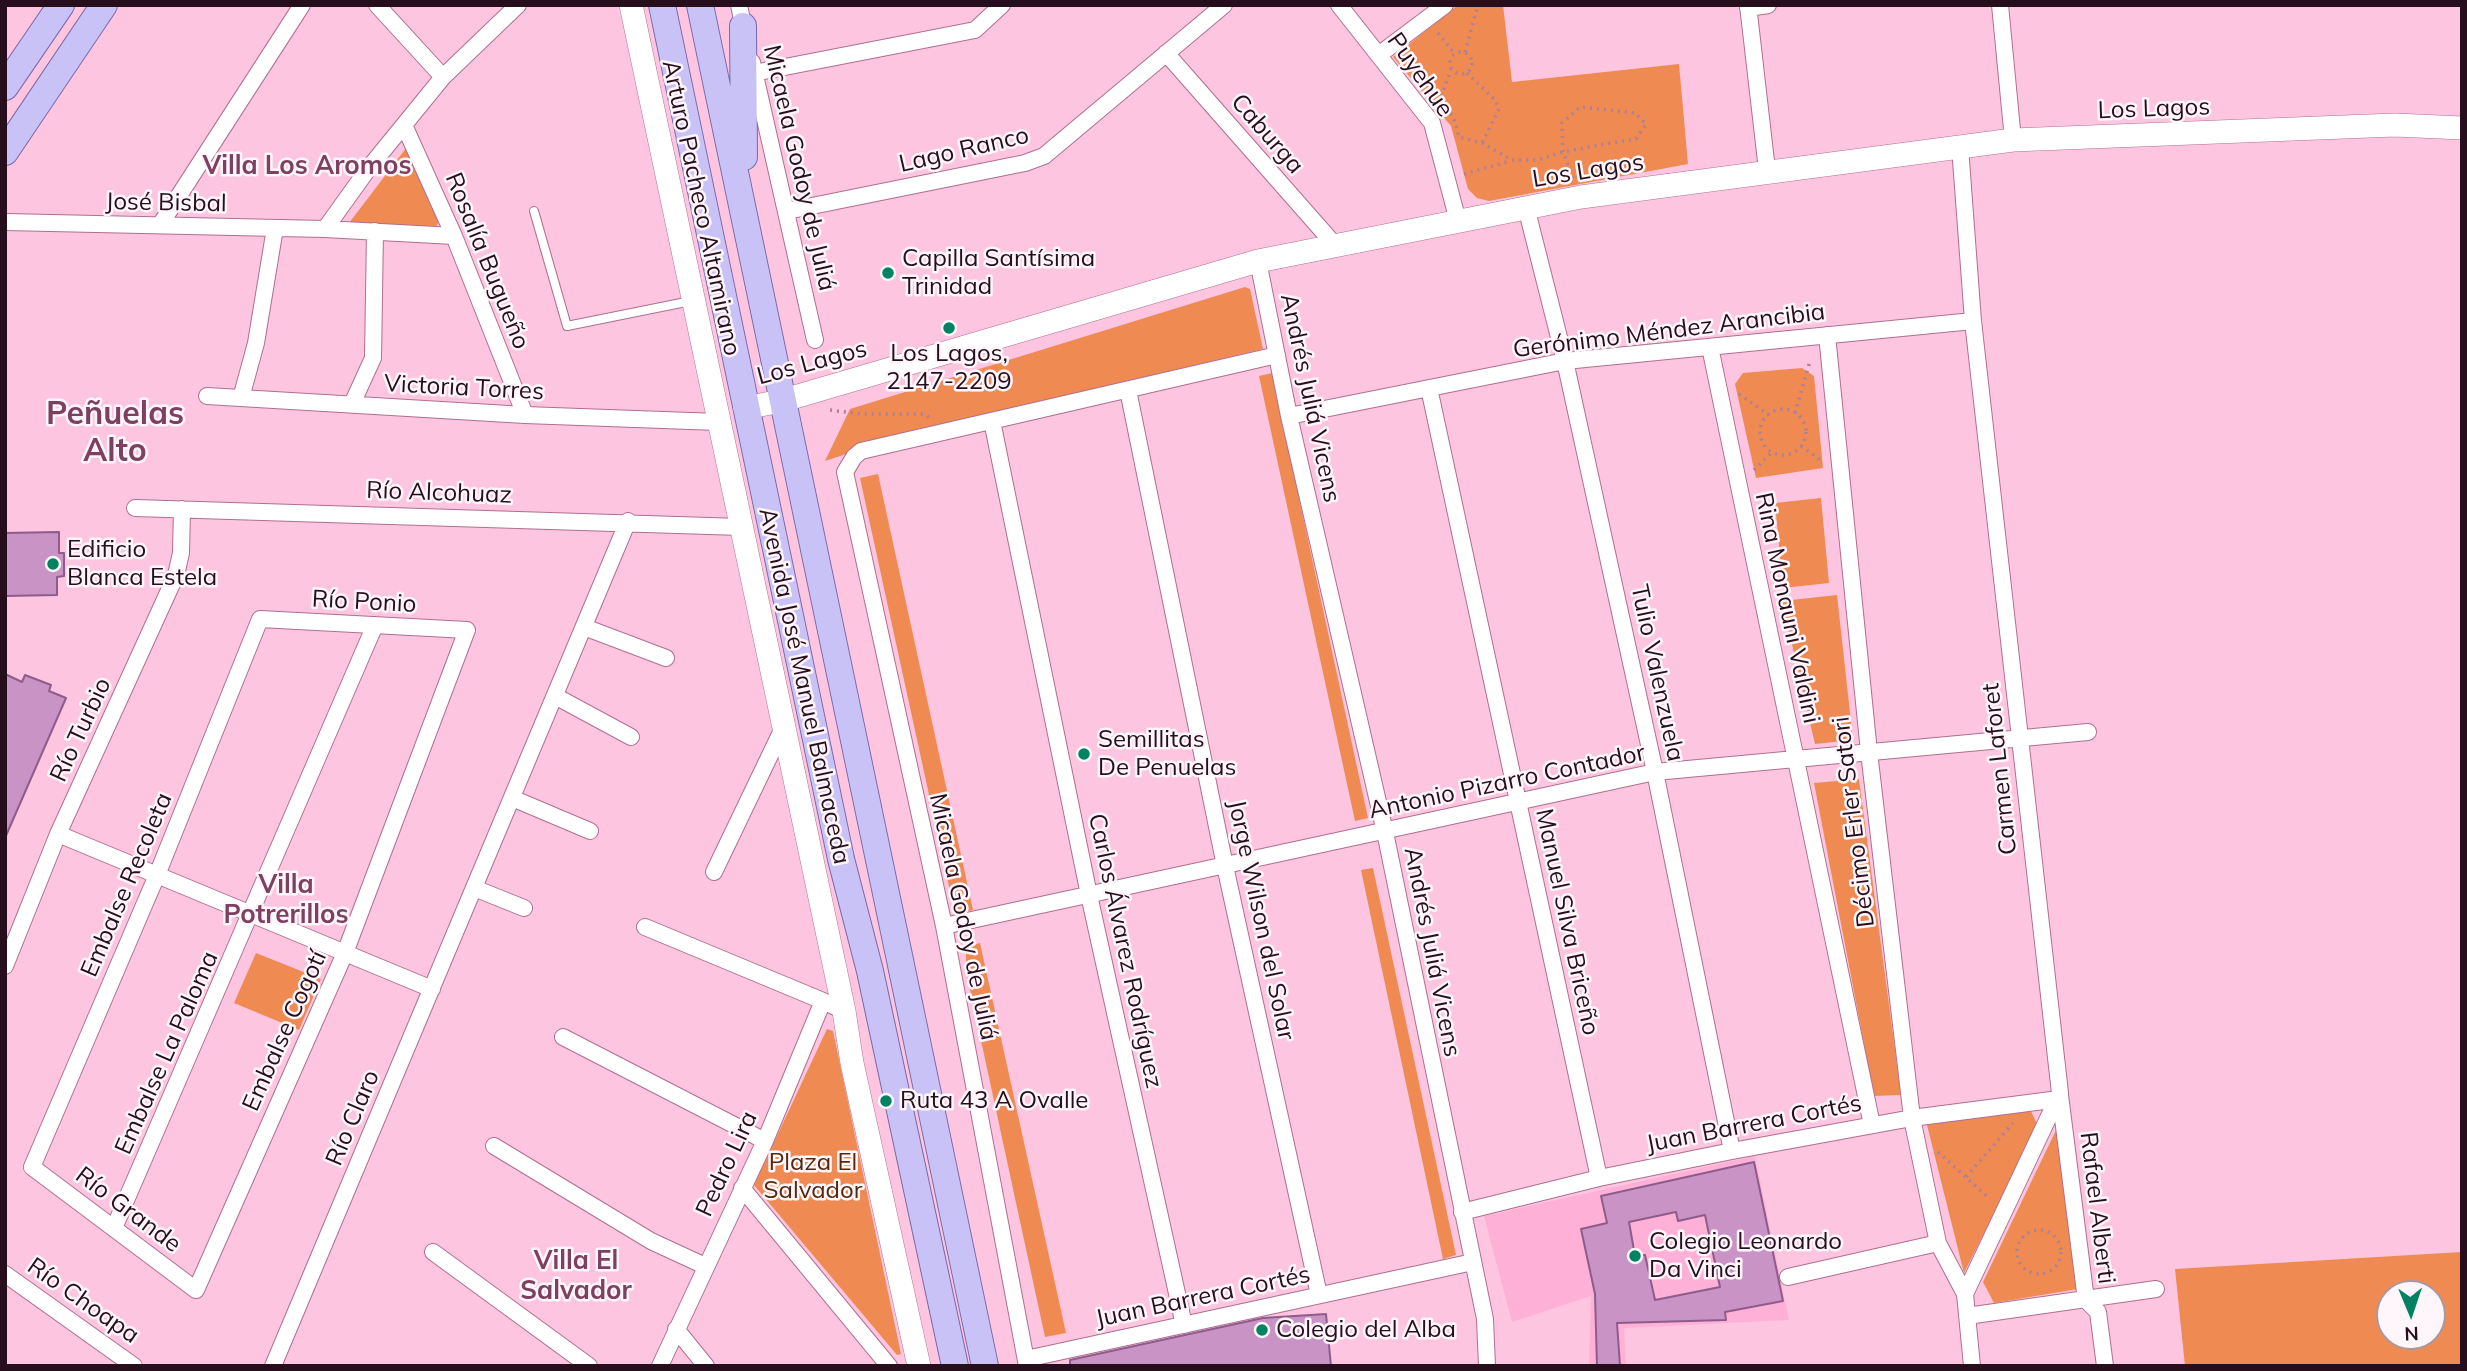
<!DOCTYPE html>
<html>
<head>
<meta charset="utf-8">
<style>
	body { margin:0 }
	#map { position:relative; width:2467px; height:1371px; overflow:hidden; background:#fec5e0; font-family:Mulish,sans-serif }
	canvas { display:block }
	.frame { position:absolute; inset:0; border:7px solid #270e1c; pointer-events:none }
	.north { position:absolute; left:2376px; top:1280px; width:70px; height:70px; box-sizing:border-box; background:#fef6fa; border:2px solid #a899a1; border-radius:50%; rotate:178deg; font-size:19px; font-weight:700; line-height:28px; text-align:center; color:#270e1c }
	.north::after { content:''; display:block; margin:auto; width:24px; height:32px; background:#008263; clip-path:polygon(50% 0,100% 100%,50% 72%,0 100%) }
</style>
</head>
<body>
<div id="map">
<canvas width="2467" height="1371"></canvas>
<div class="frame"></div>
<div class="north">N</div>
</div>
<script>
const ctx = document.querySelector('canvas').getContext('2d');
ctx.lineJoin = 'round';
function paint(path, color) {
  ctx.fillStyle = color;
  ctx.fill(path, 'evenodd');
}
function toPath(rows) {
  const path = new Path2D();
  for (const r of rows) {
    if (r.length === 3) {
      path.moveTo(r[0] + r[2], r[1]);
      path.arc(r[0], r[1], r[2], 0, 2 * Math.PI);
      continue;
    }
    path.moveTo(r[0], r[1]);
    for (let i = 2; i < r.length; i += 2) path.lineTo(r[i], r[i + 1]);
  }
  return path;
}
function strokePath(path, color, width, dash) {
  ctx.strokeStyle = color;
  ctx.lineWidth = width;
  ctx.lineCap = dash ? 'butt' : 'round';
  ctx.setLineDash(dash || []);
  ctx.stroke(path);
}
function write(font, color, halo, rows, align = 'center') {
  ctx.font = font + ' Mulish,sans-serif';
  ctx.lineWidth = 5;
  ctx.setLineDash([]);
  ctx.textBaseline = 'middle';
  ctx.strokeStyle = halo;
  ctx.fillStyle = color;
  for (const [text, x, y, turn = 0] of rows) {
    ctx.save();
    ctx.translate(x, y);
    ctx.rotate((+turn || 0) * Math.PI / 180);
    ctx.textAlign = isNaN(turn) ? turn : align;
    if (halo) ctx.strokeText(text, 0, 0);
    ctx.fillText(text, 0, 0);
    ctx.restore();
  }
}
const built = toPath([
	[1755,1156,1789,1320,1624,1328,1626,1366,1589,1366,1591,1296,1512,1322,1484,1216]
]);
const green = toPath([
	[1458,5,1503,5,1512,82,1679,64,1688,164,1489,201,1477,198,1468,189,1451,126,1393,57],
	[407,147,441,217,436,227,349,223],
	[1245,287,1250,289,1263,349,860,444,846,454,825,461,850,409],
	[1802,368,1814,376,1823,468,1756,478,1735,384,1743,373],
	[1272,373,1368,818,1355,821,1259,376],
	[878,474,973,910,955,914,860,478],
	[1821,498,1829,583,1783,588,1775,503],
	[1837,595,1853,740,1815,744,1782,601],
	[1859,779,1901,1095,1874,1096,1814,783],
	[1373,868,1456,1255,1443,1259,1361,870],
	[980,943,1066,1333,1045,1337,966,971,966,947],
	[256,953,321,979,299,1030,234,1003],
	[827,1029,833,1031,901,1354,897,1355,754,1185],
	[2029,1107,2038,1126,1964,1273,1927,1125],
	[2059,1124,2078,1289,1994,1303,1983,1282],
	[2462,1252,2462,1366,2185,1366,2175,1269],
	[2390,1294,2432,1294,2432,1336,2390,1336]
]);
const building = toPath([
	[59,532,59,553,64,553,64,576,57,577,57,595,5,596,5,533,59,532],
	[5,674,22,682,25,675,51,685,49,691,66,698,5,838,5,674],
	[1754,1162,1783,1301,1725,1312,1726,1320,1617,1323,1620,1366,1597,1366,1595,1294,1581,1229,1607,1223,1601,1196,1754,1162],
	[1676,1212,1678,1221,1705,1215,1720,1287,1655,1300,1645,1255,1635,1256,1629,1222,1676,1212],
	[1326,1314,1331,1366,1070,1366,1070,1360,1263,1318,1326,1314]
]);
const path = toPath([
	[1438,33,1455,54],
	[1461,63,11],
	[1465,52,1478,5],
	[1467,73,1495,100,1499,109,1482,143],
	[1439,103,1451,69],
	[1445,109,1453,116,1459,137,1482,143,1512,160,1537,160,1563,152,1599,145,1636,139,1646,124,1635,113,1580,107,1562,123,1563,152,1573,178],
	[1464,174,1511,161],
	[1739,394,1769,415],
	[1783,432,23],
	[830,410,861,414,924,414,929,417],
	[1795,413,1810,361],
	[1801,446,1822,461],
	[1754,470,1772,452],
	[1938,1152,1990,1199],
	[1966,1177,2013,1123],
	[2039,1252,22]
]);
const lane = toPath([
	[534,211,567,326,691,301]
]);
const street = toPath([
	[377,5,443,77],
	[739,5,745,34],
	[1339,5,1432,123,1458,221],
	[1748,5,1767,170],
	[2000,5,2013,140],
	[1748,8,1768,5],
	[1166,53,1334,244],
	[1380,54,1445,5],
	[752,62,815,340],
	[754,73,975,30,1002,5],
	[404,125,454,236,525,415],
	[1960,147,1973,321,2060,1093,1965,1294,1972,1366],
	[1526,207,1565,361,1655,772,1732,1151],
	[787,211,1025,163,1044,156,1224,5],
	[5,222,325,229,454,236],
	[160,225,302,5],
	[325,229,368,169,443,77,518,5],
	[1258,261,1289,416,1385,832,1485,1319,1487,1366],
	[1827,335,1869,752,1912,1118,1938,1243,1965,1294],
	[1710,347,1872,1125],
	[1429,388,1599,1178],
	[1128,390,1225,866,1319,1295],
	[207,396,525,415,718,422],
	[241,398,256,343,275,228],
	[352,404,373,358,375,231],
	[1289,416,1565,361,1973,321],
	[992,421,1089,895,1184,1325],
	[135,508,741,527],
	[260,619,467,630,345,953,196,1290,32,1167,157,875,260,619],
	[584,627,666,658],
	[555,696,631,737],
	[512,798,590,831],
	[58,834,432,989],
	[714,872,784,726],
	[474,888,524,908],
	[944,926,1655,772,2088,732],
	[645,927,823,1001],
	[5,966,58,834,176,575,181,553,182,509],
	[563,1037,765,1141],
	[2060,1095,2086,1300,2098,1312,2105,1366],
	[494,1146,651,1241,705,1266],
	[742,1188,889,1366],
	[1462,1212,1599,1178,1732,1151,1912,1118,2059,1099],
	[114,1228,375,625],
	[433,1252,589,1366],
	[5,1274,134,1366],
	[1788,1277,1938,1243],
	[1967,1316,2156,1289],
	[676,1329,706,1366],
	[1026,1359,1473,1262],
	[273,1366,628,521],
	[660,1366,765,1141,823,1001,844,1011],
	[1027,1366,944,926,845,472,854,457,861,451,1277,355]
]);
const secondary = toPath([
	[631,5,844,1011,852,1063,919,1366],
	[745,408,781,401,1258,261,1581,197,2013,140,2395,125,2462,128]
]);
const primary = toPath([
	[662,5,841,859,870,971,955,1366],
	[700,5,985,1366],
	[743,26,744,157],
	[5,87,61,5],
	[5,152,104,5]
]);
const markers = [
	[888,273,7,"#008263"],
	[949,328,7,"#008263"],
	[53,564,7,"#008263"],
	[1084,754,7,"#008263"],
	[886,1101,7,"#008263"],
	[1635,1256,7,"#008263"],
	[1262,1330,7,"#008263"]
];
const streetNames = [
	["Puyehue",1420,75,55],
	["Los Lagos",2154,109,-2],
	["Caburga",1267,134,49],
	["Lago Ranco",964,150,-13],
	["Micaela Godoy de Juliá",799,168,77],
	["Los Lagos",1588,171,-9],
	["José Bisbal",166,203,1],
	["Arturo Pacheco Altamirano",701,208,78],
	["Rosalía Bugueño",487,261,68],
	["Gerónimo Méndez Arancibia",1669,331,-7],
	["Los Lagos",812,363,-15],
	["Victoria Torres",464,388,3],
	["Andrés Juliá Vicens",1310,398,78],
	["Río Alcohuaz",439,493,2],
	["Río Ponio",364,602,3],
	["Rina Monauni Valdini",1787,608,78],
	["Tulio Valenzuela",1657,673,78],
	["Avenida José Manuel Balmaceda",804,686,78],
	["Río Turbio",81,730,-65],
	["Carmen Laforet",2000,769,-96],
	["Antonio Pizarro Contador",1507,782,-12],
	["Décimo Erler Satori",1854,822,-97],
	["Embalse Recoleta",127,885,-67],
	["Micaela Godoy de Juliá",963,917,78],
	["Jorge Wilson del Solar",1261,920,78],
	["Manuel Silva Briceño",1567,922,78],
	["Carlos Álvarez Rodríguez",1125,951,78],
	["Andrés Juliá Vicens",1432,952,79],
	["Embalse Cogotí",285,1031,-66],
	["Embalse La Paloma",167,1053,-66],
	["Río Claro",353,1118,-67],
	["Juan Barrera Cortés",1754,1124,-11],
	["Pedro Lira",727,1164,-65],
	["Rafael Alberti",2097,1208,83],
	["Río Grande",128,1210,37],
	["Juan Barrera Cortés",1203,1297,-12],
	["Río Choapa",83,1301,35]
];
const poiNames = [
	["Capilla Santísima",902,259],
	["Trinidad",902,287],
	["Los Lagos,",949,354,"center"],
	["2147-2209",949,382,"center"],
	["Edificio",67,550],
	["Blanca Estela",67,578],
	["Semillitas",1098,740],
	["De Penuelas",1098,768],
	["Ruta 43 A Ovalle",900,1101],
	["Colegio Leonardo",1649,1242],
	["Da Vinci",1649,1270],
	["Colegio del Alba",1276,1330]
];
const parkNames = [
	["Plaza El",813,1163],
	["Salvador",813,1191]
];
const neighbourhoodNames = [
	["Villa Los Aromos",307,166],
	["Villa",286,885],
	["Potrerillos",286,915],
	["Villa El",576,1261],
	["Salvador",576,1291]
];
const districtNames = [
	["Peñuelas",115,414],
	["Alto",115,451]
];
paint(built, '#feb0d6');
paint(green, '#ef8b52');
paint(building, '#c993c5');
strokePath(building, '#8e5c8b', 2);
strokePath(lane, '#b06f90', 10);
strokePath(street, '#b06f90', 18);
strokePath(secondary, '#b06f90', 24);
strokePath(primary, '#7968a7', 28);
strokePath(path, '#ad8096', 3.5, [2, 5]);
strokePath(lane, '#fff', 8);
strokePath(street, '#fff', 16);
strokePath(secondary, '#fff', 23);
strokePath(primary, '#c9c2f7', 26);
for (const [x, y, r, color] of markers) {
  const dot = new Path2D();
  dot.arc(x, y, r, 0, 2 * Math.PI);
  ctx.fillStyle = color;
  ctx.fill(dot);
  strokePath(dot, '#fef6fa', 2.5);
}
write('24px', '#270e1c', '#fef6fa', streetNames);
write('24px', '#270e1c', '#fef6fa', poiNames, 'left');
write('24px', '#54280d', '#fef6fa', parkNames);
write('bold 26px', '#7d4060', '#fef6fa', neighbourhoodNames);
write('bold 32px', '#7d4060', '#fef6fa', districtNames);
</script>
</body>
</html>
